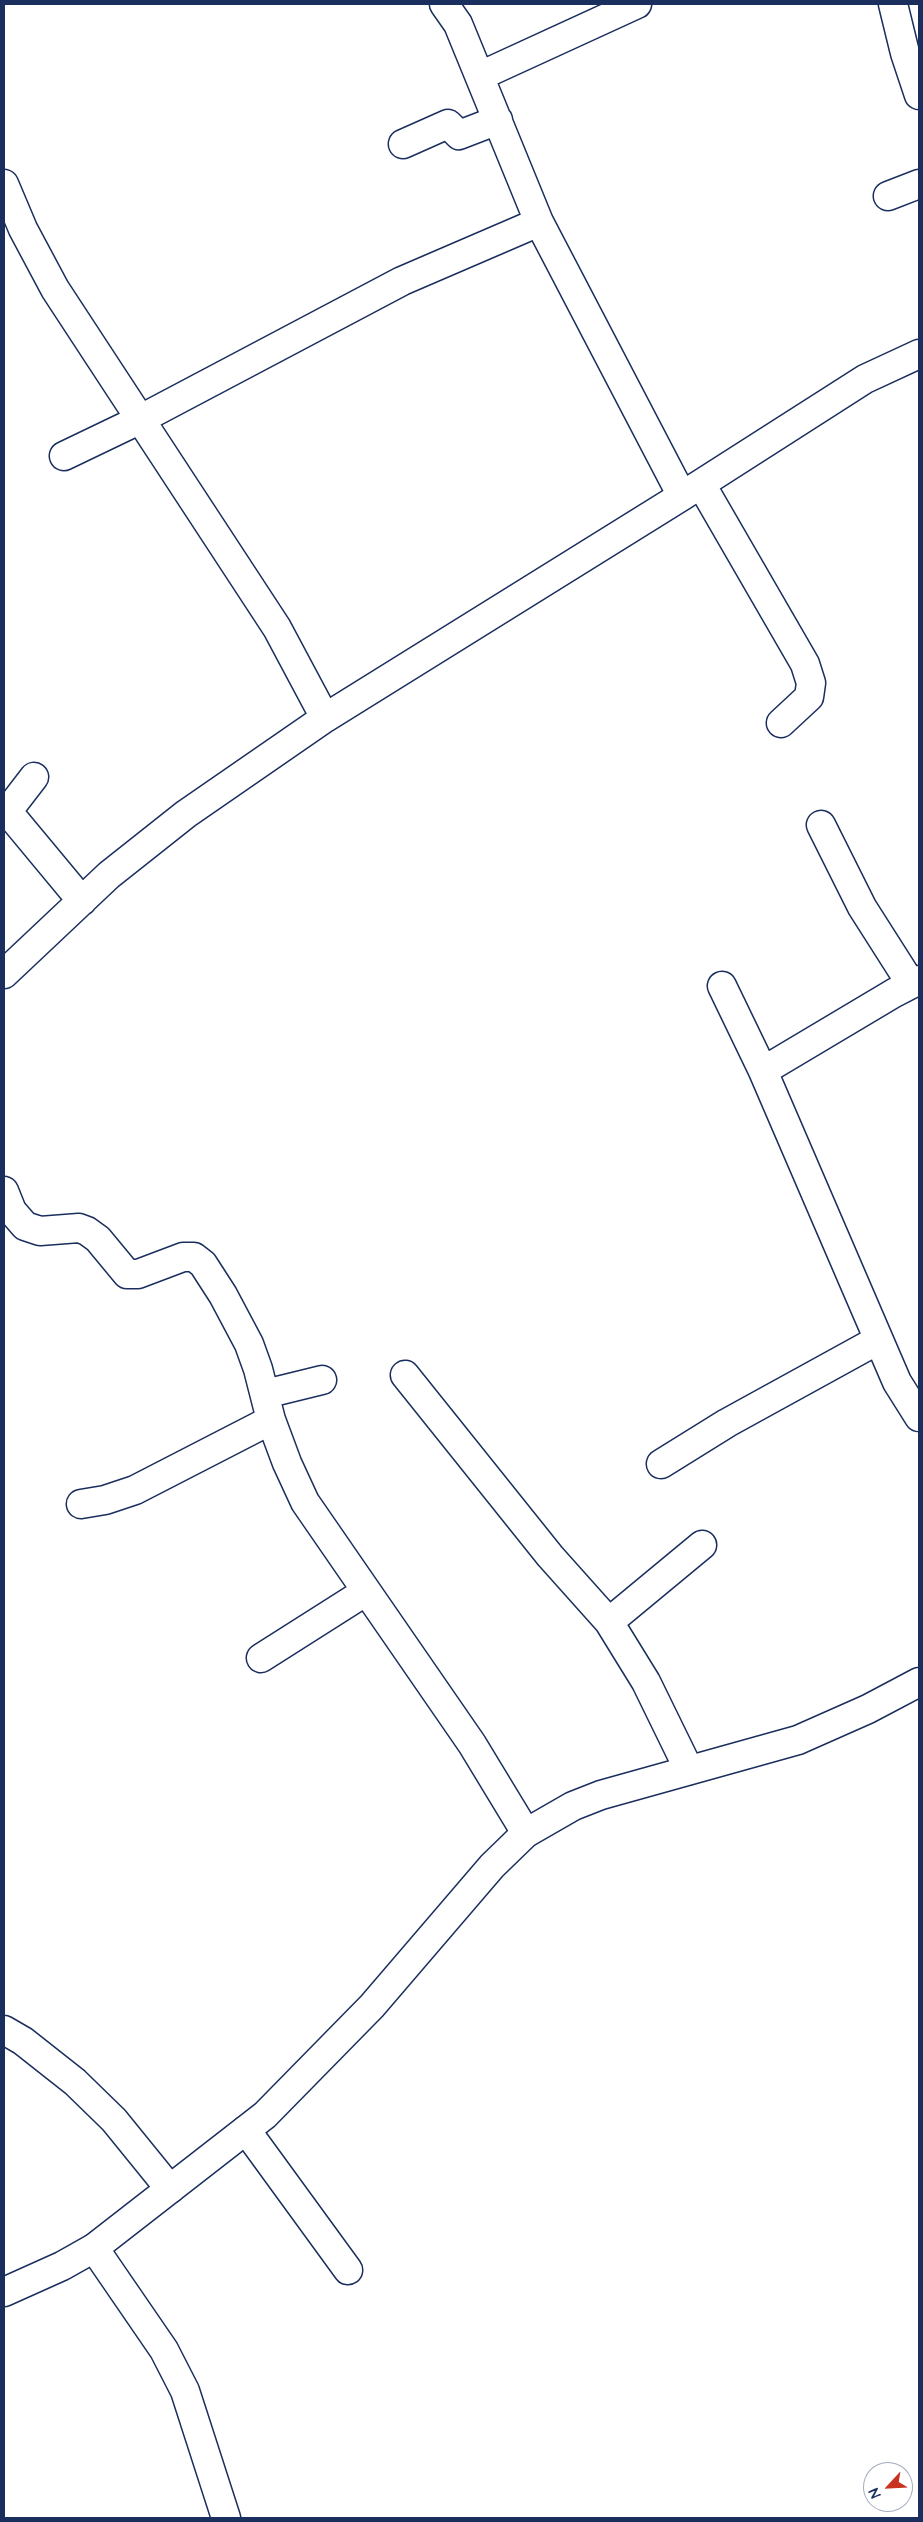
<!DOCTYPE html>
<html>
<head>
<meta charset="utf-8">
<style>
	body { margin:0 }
	#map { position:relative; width:923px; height:2522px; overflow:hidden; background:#fff; font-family:"Architects Daughter",sans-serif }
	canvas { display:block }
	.frame { position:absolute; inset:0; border:5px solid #1b2f5e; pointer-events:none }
	.north { position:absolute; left:863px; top:2462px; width:50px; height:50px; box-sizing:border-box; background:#fff; border:1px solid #a4acbf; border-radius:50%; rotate:245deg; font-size:14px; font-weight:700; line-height:20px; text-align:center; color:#1b2f5e }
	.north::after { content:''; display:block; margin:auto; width:18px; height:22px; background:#c8321e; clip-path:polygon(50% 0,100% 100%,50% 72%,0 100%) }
</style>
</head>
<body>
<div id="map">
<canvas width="923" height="2522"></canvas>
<div class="frame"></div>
<div class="north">N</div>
</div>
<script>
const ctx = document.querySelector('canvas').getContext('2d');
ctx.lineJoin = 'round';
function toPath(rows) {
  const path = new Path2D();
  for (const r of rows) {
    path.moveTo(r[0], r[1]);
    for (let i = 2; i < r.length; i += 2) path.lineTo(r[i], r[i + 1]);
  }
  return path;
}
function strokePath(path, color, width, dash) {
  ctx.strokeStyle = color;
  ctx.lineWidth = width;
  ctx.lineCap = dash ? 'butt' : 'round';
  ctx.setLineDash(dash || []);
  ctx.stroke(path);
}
const minor = toPath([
	[444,4,458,24,539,222,682,496],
	[893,4,905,53,919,95],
	[480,76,637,4],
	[403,144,448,124,459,135,498,120],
	[4,184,23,229,55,289,277,628,325,718],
	[888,196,919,184],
	[64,456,139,420,402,281,539,222],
	[701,484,805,664,811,683,809,697,781,723],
	[8,812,82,901],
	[4,816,34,777],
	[821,825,862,907,911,984],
	[4,974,109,875,186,814,325,718,682,496,865,379,919,354],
	[722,986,763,1071,897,1382,919,1417],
	[763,1071,894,993,919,980],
	[4,1191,12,1211,25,1226,40,1231,79,1228,87,1231,98,1239,127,1274,138,1274,183,1257,194,1257,203,1264,223,1295,249,1344,258,1369,271,1420,287,1463,305,1502,472,1744,526,1833],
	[405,1375,550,1556,609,1622,646,1682,689,1770],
	[265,1394,322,1380],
	[661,1464,727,1423,878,1340],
	[81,1504,105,1500,135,1490,271,1420],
	[609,1622,702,1545],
	[261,1658,365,1592],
	[4,2030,23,2041,75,2082,114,2120,170,2189],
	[246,2130,348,2270],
	[94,2248,164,2350,185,2391,226,2518]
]);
const major = toPath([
	[4,2292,62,2266,94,2248,265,2115,372,2006,492,1866,526,1833,573,1806,601,1795,798,1740,868,1709,919,1682]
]);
strokePath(minor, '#1b2f5e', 31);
strokePath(major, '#1b2f5e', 31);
strokePath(minor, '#fff', 28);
strokePath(major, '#fff', 28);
</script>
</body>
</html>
